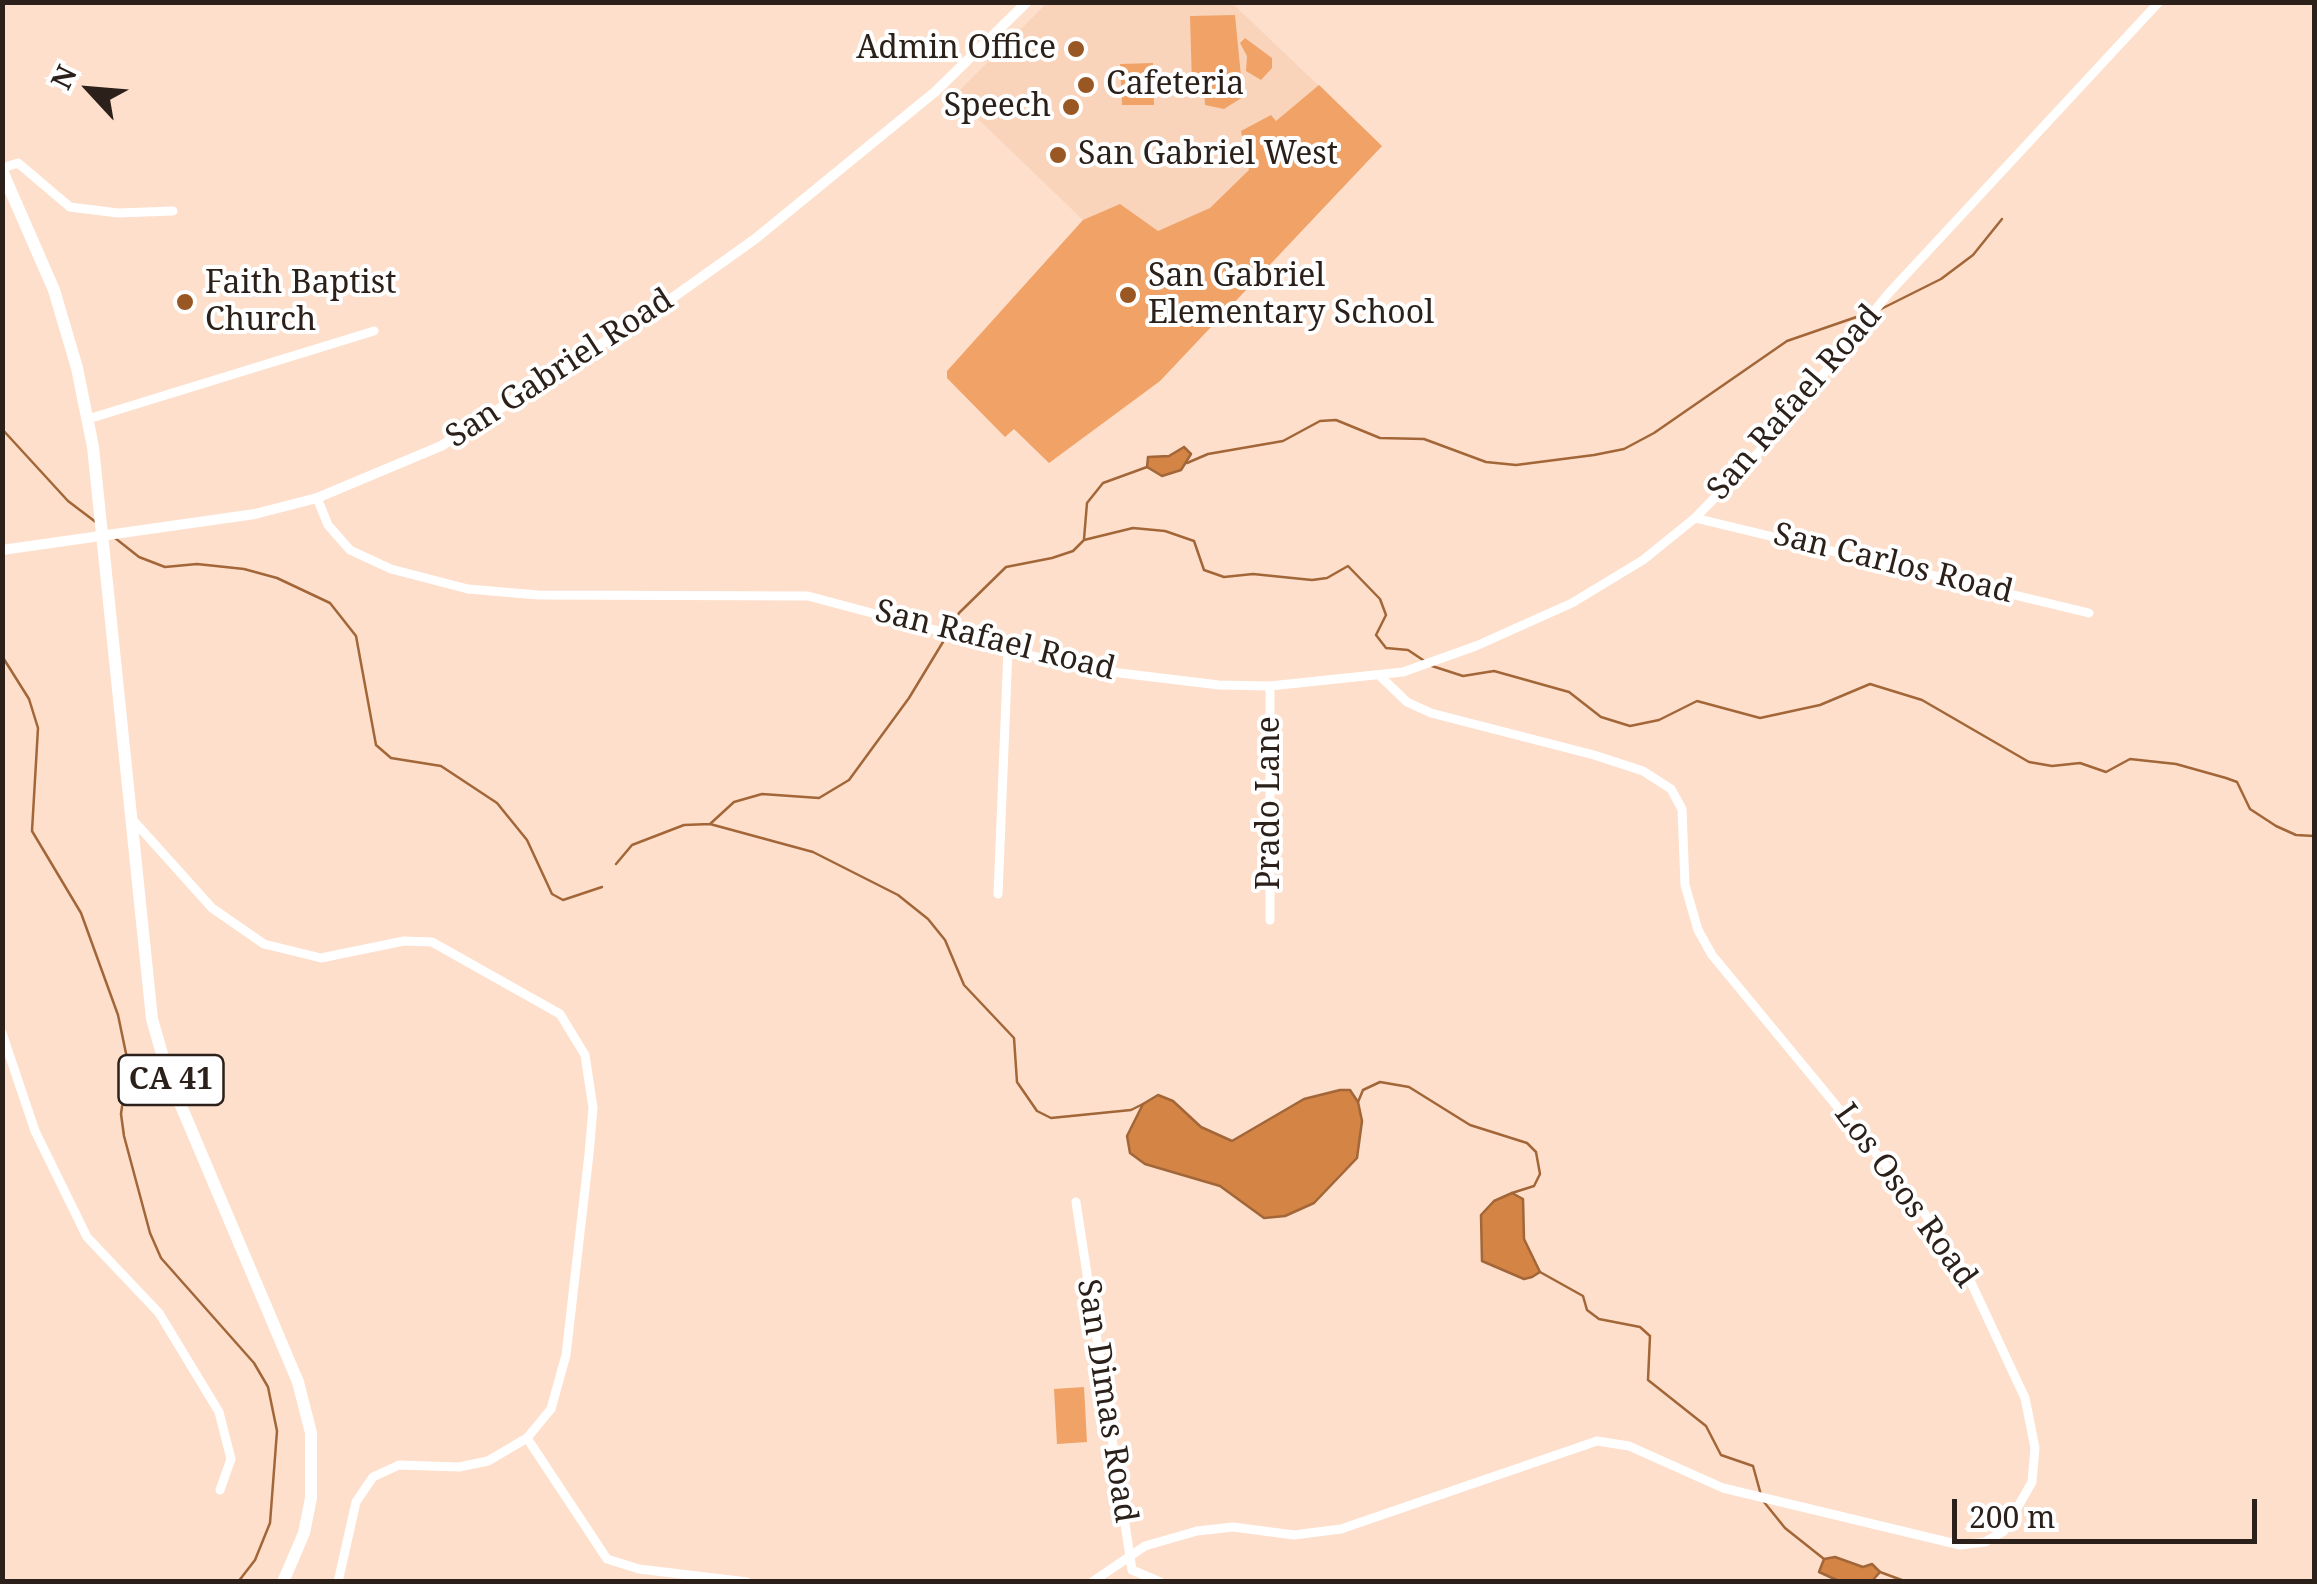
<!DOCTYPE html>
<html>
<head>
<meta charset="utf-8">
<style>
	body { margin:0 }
	#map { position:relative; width:2317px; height:1584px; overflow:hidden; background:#fddfcb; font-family:"Noto Serif",serif }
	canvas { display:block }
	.frame { position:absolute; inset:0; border:5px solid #2c211a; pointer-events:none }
	.north { position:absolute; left:40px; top:40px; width:100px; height:100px; -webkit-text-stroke:8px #fff; paint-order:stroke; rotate:296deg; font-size:28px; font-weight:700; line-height:40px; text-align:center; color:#2c211a }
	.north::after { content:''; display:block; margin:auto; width:35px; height:45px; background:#2c211a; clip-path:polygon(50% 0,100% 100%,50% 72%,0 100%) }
	.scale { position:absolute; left:1952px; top:1499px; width:305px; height:45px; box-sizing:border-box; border:5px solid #2c211a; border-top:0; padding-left:12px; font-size:30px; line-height:35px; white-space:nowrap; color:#2c211a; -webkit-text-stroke:8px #fff; paint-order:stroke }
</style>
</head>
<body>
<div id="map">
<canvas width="2317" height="1584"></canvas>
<div class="frame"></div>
<div class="north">N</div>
<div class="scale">200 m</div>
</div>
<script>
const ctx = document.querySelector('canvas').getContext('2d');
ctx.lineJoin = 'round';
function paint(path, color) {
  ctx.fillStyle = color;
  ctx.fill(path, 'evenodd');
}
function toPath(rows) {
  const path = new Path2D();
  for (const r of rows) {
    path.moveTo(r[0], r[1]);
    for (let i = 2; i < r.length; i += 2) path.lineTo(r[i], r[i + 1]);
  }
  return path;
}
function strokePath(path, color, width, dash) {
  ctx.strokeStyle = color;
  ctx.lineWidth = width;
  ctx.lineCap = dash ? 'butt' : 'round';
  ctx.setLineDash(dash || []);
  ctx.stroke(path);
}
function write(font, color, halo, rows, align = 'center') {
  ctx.font = font + ' "Noto Serif",serif';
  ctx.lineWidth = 8;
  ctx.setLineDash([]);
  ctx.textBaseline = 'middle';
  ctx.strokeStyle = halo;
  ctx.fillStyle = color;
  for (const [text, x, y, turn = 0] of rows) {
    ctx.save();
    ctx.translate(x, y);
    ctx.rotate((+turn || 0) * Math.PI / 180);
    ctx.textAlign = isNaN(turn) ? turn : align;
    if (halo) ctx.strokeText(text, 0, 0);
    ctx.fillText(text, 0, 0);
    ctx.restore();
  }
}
const built = toPath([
	[1047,3,1232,3,1382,146,1160,381,1049,463,1014,429,1005,437,947,378,947,371,1083,220,954,96]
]);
const green = toPath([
	[1235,15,1243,97,1224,109,1205,105,1204,85,1192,85,1190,16],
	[1245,38,1272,58,1272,68,1261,80,1246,71,1247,56,1240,43],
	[1153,63,1154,105,1122,105,1120,64],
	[1319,85,1382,146,1160,381,1049,463,1014,429,1005,437,947,378,947,371,1083,220,1120,204,1158,231,1210,208,1249,170,1241,131,1271,115,1276,121],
	[1084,1387,1087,1442,1057,1444,1054,1389]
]);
const water = toPath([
	[1184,447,1191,454,1181,470,1162,476,1147,467,1148,457,1169,456,1184,447],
	[1340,1090,1350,1090,1358,1102,1362,1121,1357,1158,1314,1203,1285,1216,1264,1218,1220,1186,1145,1164,1130,1153,1127,1136,1143,1104,1158,1095,1173,1101,1201,1127,1232,1141,1304,1099,1340,1090],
	[1512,1193,1523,1199,1524,1239,1540,1272,1532,1277,1524,1279,1482,1261,1481,1215,1494,1201,1512,1193],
	[1835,1557,1863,1567,1872,1564,1880,1572,1872,1581,1841,1582,1819,1572,1824,1559,1835,1557]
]);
const stream = toPath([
	[1881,309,1941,279,1973,255,2002,219],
	[2,429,68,501,97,523],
	[1187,463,1208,454,1283,441,1320,421,1336,420,1380,438,1424,439,1486,462,1516,465,1594,455,1624,449,1654,433,1787,341,1868,313],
	[115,538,139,557,165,567,197,564,244,569,277,578,330,603,356,636,376,745,391,758,441,766,497,803,527,840,552,894,563,900,602,887],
	[1084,539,1087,503,1103,483,1147,467],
	[950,630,959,613,1006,567,1052,558,1073,551,1084,540,1133,528,1165,531,1194,541,1204,570,1224,577,1253,574,1312,580,1327,578,1348,566,1380,599,1386,615,1376,635,1386,648,1408,650,1426,662],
	[2,656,29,699,38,728,32,831,81,913,118,1015,128,1063,121,1114,124,1136,150,1233,161,1258,254,1363,268,1387,277,1431,270,1523,255,1560,238,1582],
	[1432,666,1463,676,1494,671,1569,692,1601,717,1630,726,1659,720,1697,701,1760,718,1820,705,1870,684,1922,700,2029,762,2052,766,2080,763,2106,772,2130,759,2176,764,2226,778,2237,782,2250,809,2276,826,2296,835,2314,836],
	[710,824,734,802,762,794,819,798,849,780,909,698,946,637],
	[616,864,632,845,684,825,710,824,813,852,898,895,928,919,945,940,964,985,1014,1038,1017,1082,1037,1111,1051,1118,1131,1110,1143,1104],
	[1358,1102,1363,1090,1380,1082,1409,1087,1470,1125,1527,1143,1536,1152,1540,1174,1534,1186,1512,1193],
	[1540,1272,1583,1296,1587,1310,1599,1319,1640,1327,1650,1336,1648,1380,1706,1426,1721,1455,1753,1466,1761,1495],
	[1764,1502,1785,1528,1824,1559],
	[1880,1572,1907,1582]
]);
const minor = toPath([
	[2,168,18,163,70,207,118,213,173,211],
	[88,419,374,331],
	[317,498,328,525,350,550,391,569,468,589,538,595,808,596,1078,668,1219,685,1270,686,1403,672,1476,646,1572,603,1643,560,1695,518,1766,445,1888,294,2159,2],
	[1695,518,2089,613],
	[132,819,212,908,264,944,321,958,404,941,432,942,560,1014,585,1055,593,1108,589,1154,566,1355,551,1409,527,1438,488,1461,459,1467,399,1465,373,1477,356,1502,338,1582],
	[998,894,1008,650],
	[1270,920,1270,686],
	[2,1033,35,1131,87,1237,159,1313,219,1412,231,1459,220,1490],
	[1076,1202,1132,1570,1160,1582],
	[527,1438,607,1559,639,1569,747,1582],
	[1092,1582,1145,1546,1197,1531,1233,1527,1294,1535,1341,1529,1597,1441,1629,1446,1723,1488,1960,1545,1985,1542,2004,1531,2032,1482,2035,1448,2025,1398,1967,1274,1920,1207,1712,955,1698,930,1685,885,1682,809,1671,789,1643,771,1594,755,1431,713,1407,702,1381,677]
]);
const tertiary = toPath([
	[2,550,255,514,317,498,441,446,661,306,755,239,936,91,1027,2]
]);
const primary = toPath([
	[2,171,54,290,77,368,93,447,152,1019,168,1075,298,1382,311,1433,311,1498,304,1533,283,1582]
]);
const markers = [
	[1076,49,10,"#995823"],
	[1086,85,10,"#995823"],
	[1071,107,10,"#995823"],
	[1058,155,10,"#995823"],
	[1128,295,10,"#995823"],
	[185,302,10,"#995823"]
];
const shields = [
	[171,1080,105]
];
const shieldNames = [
	["CA 41",171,1080]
];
const poiNames = [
	["Admin Office",1056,49,"right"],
	["Cafeteria",1106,85],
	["Speech",1051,107,"right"],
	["San Gabriel West",1078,155],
	["San Gabriel",1148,277],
	["Elementary School",1148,314],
	["Faith Baptist",205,284],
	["Church",205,321]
];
const streetNames = [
	["San Gabriel Road",560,369,-33],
	["San Rafael Road",1795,403,-49],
	["San Carlos Road",1893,564,14],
	["San Rafael Road",995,641,14],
	["Prado Lane",1270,803,-90],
	["Los Osos Road",1905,1196,54],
	["San Dimas Road",1106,1401,81]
];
paint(built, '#f9d4bb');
paint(green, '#f1a267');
paint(water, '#d48445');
strokePath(water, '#a26638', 2.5);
strokePath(stream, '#a26638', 2.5);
strokePath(minor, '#fff', 9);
strokePath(tertiary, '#fff', 10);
strokePath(primary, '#fff', 12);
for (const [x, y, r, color] of markers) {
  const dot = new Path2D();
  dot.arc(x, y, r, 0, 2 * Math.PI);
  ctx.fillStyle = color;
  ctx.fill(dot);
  strokePath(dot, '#fff', 4);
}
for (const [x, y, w] of shields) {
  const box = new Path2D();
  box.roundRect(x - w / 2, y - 25, w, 50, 8);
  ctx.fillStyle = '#fff';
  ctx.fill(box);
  strokePath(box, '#2c211a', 2.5);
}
write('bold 30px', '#2c211a', null, shieldNames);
write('32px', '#2c211a', '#fff', poiNames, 'left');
write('32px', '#2c211a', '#fff', streetNames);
</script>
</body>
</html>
